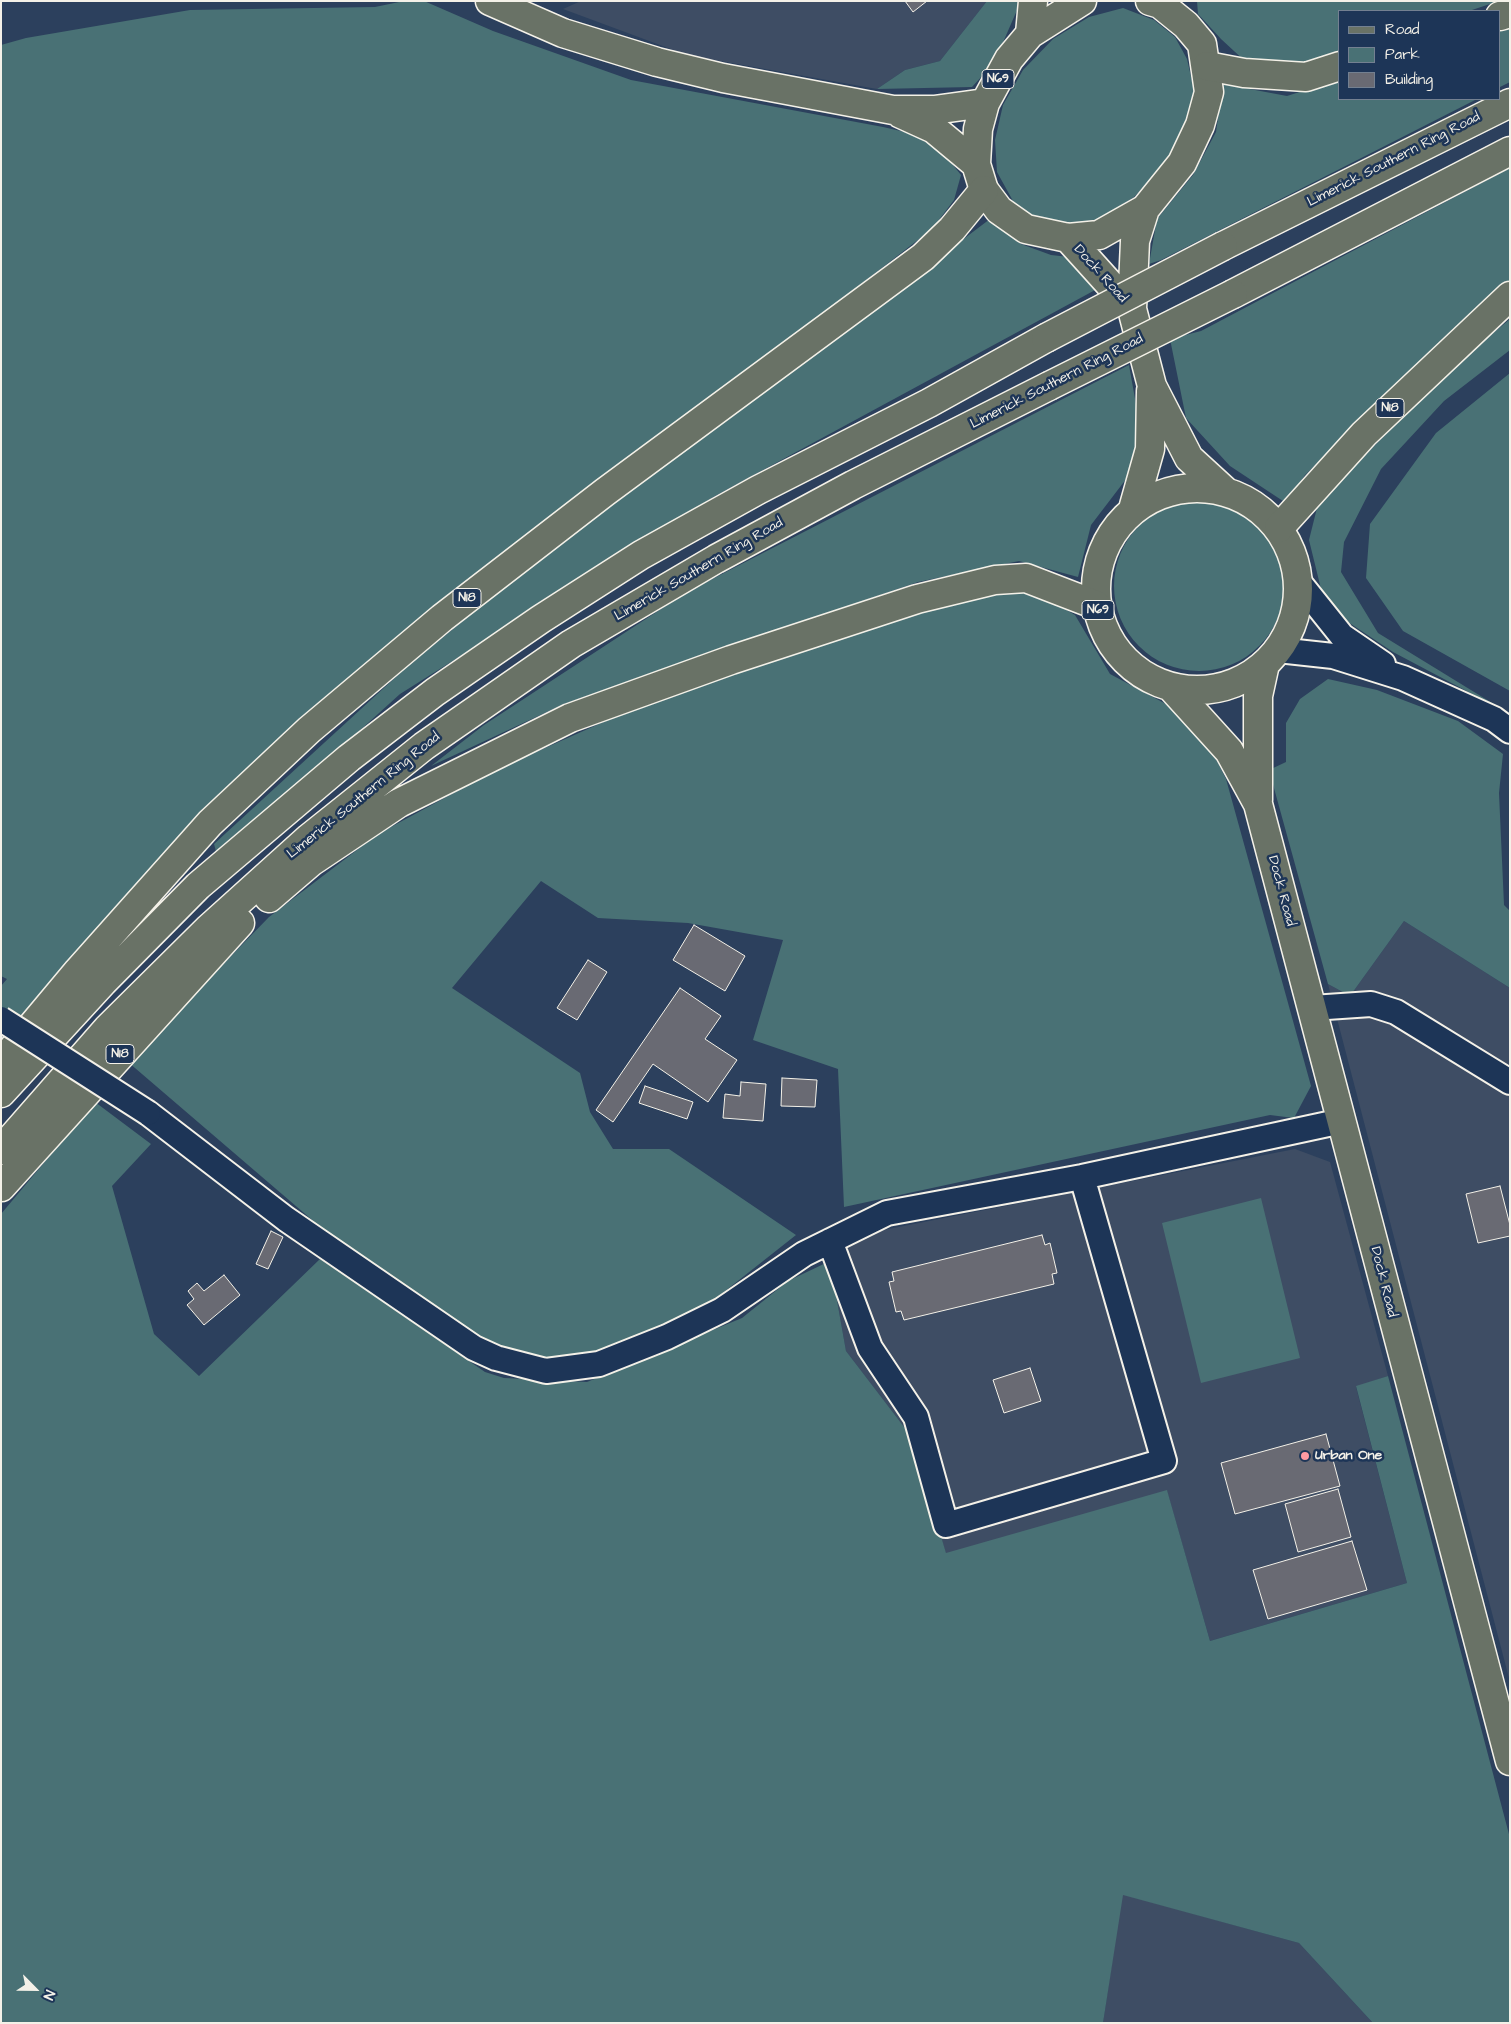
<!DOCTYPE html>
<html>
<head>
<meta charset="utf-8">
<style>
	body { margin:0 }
	#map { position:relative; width:1511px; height:2024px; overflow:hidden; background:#2c405d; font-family:"Architects Daughter",sans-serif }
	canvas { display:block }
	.frame { position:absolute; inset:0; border:2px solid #f4f1e8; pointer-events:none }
	.legend { position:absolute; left:1338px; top:10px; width:162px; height:90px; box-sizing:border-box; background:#1d3557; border:1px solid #738091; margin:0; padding:6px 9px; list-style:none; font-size:15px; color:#f4f1e8 }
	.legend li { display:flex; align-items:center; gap:10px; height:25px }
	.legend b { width:25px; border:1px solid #738091 }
	.north { position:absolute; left:10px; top:1964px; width:50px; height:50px; -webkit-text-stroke:4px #1d3557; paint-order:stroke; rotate:113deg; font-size:14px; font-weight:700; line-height:20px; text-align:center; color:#f4f1e8 }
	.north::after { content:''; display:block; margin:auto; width:18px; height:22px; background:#f4f1e8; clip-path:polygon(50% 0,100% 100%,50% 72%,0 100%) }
</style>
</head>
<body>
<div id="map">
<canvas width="1511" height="2024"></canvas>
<div class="frame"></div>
<ul class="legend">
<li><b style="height:6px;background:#697266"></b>Road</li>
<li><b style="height:14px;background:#497175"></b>Park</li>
<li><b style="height:14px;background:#696a73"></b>Building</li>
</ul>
<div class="north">N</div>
</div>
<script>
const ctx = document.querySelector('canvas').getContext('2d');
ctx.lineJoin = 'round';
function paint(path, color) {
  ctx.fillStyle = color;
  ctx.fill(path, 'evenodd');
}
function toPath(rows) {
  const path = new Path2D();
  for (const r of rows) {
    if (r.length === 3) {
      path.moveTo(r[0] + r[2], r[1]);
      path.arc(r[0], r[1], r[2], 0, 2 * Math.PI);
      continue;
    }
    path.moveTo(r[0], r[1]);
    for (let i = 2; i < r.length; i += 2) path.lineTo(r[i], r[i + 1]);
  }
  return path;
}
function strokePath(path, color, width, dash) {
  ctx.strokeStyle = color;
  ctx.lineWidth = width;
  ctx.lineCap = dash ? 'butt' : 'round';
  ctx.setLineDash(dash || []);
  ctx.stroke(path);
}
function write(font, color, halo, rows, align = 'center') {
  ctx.font = font + ' "Architects Daughter",sans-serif';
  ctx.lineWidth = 5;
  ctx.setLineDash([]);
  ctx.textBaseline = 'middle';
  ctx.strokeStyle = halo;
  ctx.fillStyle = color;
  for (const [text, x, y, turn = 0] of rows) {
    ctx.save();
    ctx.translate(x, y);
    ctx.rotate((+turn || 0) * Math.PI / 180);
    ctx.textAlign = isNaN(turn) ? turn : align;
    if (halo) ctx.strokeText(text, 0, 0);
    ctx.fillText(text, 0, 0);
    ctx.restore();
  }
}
const built = toPath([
	[581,1,987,1,940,61,905,70,877,89,687,55,563,9],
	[1404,921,1510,988,1510,1682,1328,984,1350,996],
	[1295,1149,1330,1162,1388,1376,1356,1387,1407,1583,1210,1641,1167,1491,946,1554,911,1436,846,1351,830,1261,863,1234],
	[1122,1894,1299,1943,1373,2023,1103,2023]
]);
const green = toPath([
	[404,1,424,1,493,31,631,80,883,127,914,134,945,155,961,175,954,200,932,229,464,592,1,1046,1,986,7,979,1,976,1,45,26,38,190,10,375,7],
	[987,1,1021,1,994,63,972,87,877,89,905,70,940,61],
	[1197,1,1499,1,1469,11,1340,11,1340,56,1301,69,1247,63,1221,39,1198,14],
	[1123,8,1154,20,1175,37,1187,59,1195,94,1185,131,1164,166,1134,197,1100,219,1066,226,1035,218,1013,201,997,172,995,140,1003,105,1023,70,1053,39,1089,17],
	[1510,24,1510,82,1500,87,1500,28],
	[1340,79,1340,99,1477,99,1161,260,1149,264,1157,219,1193,175,1216,132,1223,84,1287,96],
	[1510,168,1510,289,1409,375,1305,475,1286,503,1230,466,1186,418,1170,339,1201,331],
	[990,219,1021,244,1051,255,1069,257,1097,289,715,496,400,694,218,859,214,844,410,664,517,577],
	[1510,319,1510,350,1444,401,1381,469,1344,542,1341,572,1378,633,1510,714,1393,652,1342,618,1321,589,1309,540,1318,504,1443,375],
	[1129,365,1140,427,1133,470,1091,525,1078,577,1019,561,918,582,564,704,431,766,484,725,687,592],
	[1510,373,1510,691,1403,631,1366,578,1370,524,1436,433],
	[1199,586,85],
	[1029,588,1075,615,1110,674,1166,704,1204,735,1226,779,1311,1086,1294,1118,1270,1115,844,1207,838,1069,753,1040,783,940,688,923,598,918,541,881,452,988,580,1073,590,1112,613,1149,669,1149,796,1235,696,1314,588,1357,534,1357,485,1346,346,1249,128,1062,269,917,378,834,500,768,662,696,978,595],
	[1328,679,1377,690,1458,721,1503,754,1499,793,1504,905,1510,911,1510,988,1404,921,1350,996,1328,984,1269,770,1286,762,1286,723,1300,699],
	[95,1102,151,1144,112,1186,154,1334,199,1376,320,1259,485,1372,504,1378,587,1382,742,1318,788,1281,830,1261,846,1351,911,1436,946,1553,1167,1490,1210,1641,1407,1583,1356,1386,1388,1376,1510,1838,1510,2023,1373,2023,1299,1943,1123,1895,1103,2023,1,2023,1,1214],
	[1261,1198,1300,1358,1201,1383,1162,1223]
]);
const building = toPath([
	[905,1,927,1,913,12,905,1],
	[694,925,745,956,725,991,673,960,694,925],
	[588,960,607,972,577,1020,557,1008,588,960],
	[680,988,721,1016,705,1039,737,1060,708,1102,653,1064,613,1122,596,1110,680,988],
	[782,1078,817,1080,815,1107,781,1106,782,1078],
	[741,1082,766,1084,763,1121,723,1118,725,1094,740,1096,741,1082],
	[645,1086,693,1102,687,1119,639,1103,645,1086],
	[1500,1186,1510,1225,1510,1236,1478,1243,1466,1194,1500,1186],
	[271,1231,283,1237,268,1269,256,1264,271,1231],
	[1042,1235,1045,1245,1050,1243,1057,1273,1052,1274,1054,1284,904,1320,901,1311,896,1312,889,1282,894,1281,892,1272,1042,1235],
	[224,1275,240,1295,204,1325,187,1305,194,1299,188,1291,197,1283,204,1291,224,1275],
	[1030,1368,1041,1401,1004,1413,993,1380,1030,1368],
	[1326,1434,1340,1486,1235,1514,1221,1463,1326,1434],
	[1338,1489,1351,1537,1298,1552,1285,1504,1338,1489],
	[1352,1541,1367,1590,1268,1619,1253,1570,1352,1541]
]);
const minor = toPath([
	[1298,581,1342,636,1383,664],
	[1278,650,1333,656,1403,678,1494,719,1510,731],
	[1312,1008,1371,1004,1396,1012,1510,1082],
	[148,1113,286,1219,474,1348,496,1358,546,1371,599,1364,667,1337,722,1310,804,1254,887,1213,1082,1177,1342,1121],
	[830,1241,870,1348,916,1417,946,1525,1164,1461,1082,1177]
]);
const major = toPath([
	[490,1,563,33,657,62,723,78,893,110,934,110,985,103],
	[1082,1,1030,34,1009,59,985,103,978,129,976,164,984,190,999,210,1026,229,1068,238,1099,235,1145,209,1182,163,1200,125,1209,92,1202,44,1186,25,1160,4,1150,1],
	[1030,34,1033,1],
	[901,114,934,129,976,164],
	[1145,209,1135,241,1132,309,1152,386,1189,458,1225,491],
	[1068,238,1132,309],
	[1197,589,101],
	[1133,509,1150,449,1151,391],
	[1171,687,1229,751,1258,804,1510,1761],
	[1258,800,1258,696,1265,664]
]);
const highway = toPath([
	[1500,16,1510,13],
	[1207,66,1244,73,1306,77,1340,66],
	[1223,246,1510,103],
	[1233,294,1510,151],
	[1279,528,1364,434,1510,296],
	[269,898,311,862,399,803,570,718,731,660,917,599,995,580,1026,578,1096,605],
	[1,1063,78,971,210,823,309,730,442,618,605,492,923,257,952,229,984,190],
	[1,1093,103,982,198,886,349,758,435,692,541,619,641,555,758,490,929,403,1046,338],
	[1,1150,108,1028,208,929,309,838,424,746,571,644,716,559,853,485,1049,386],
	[1,1187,240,923]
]);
const minorBridge = toPath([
	[1,1019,148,1113]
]);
const highwayBridge = toPath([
	[1046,338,1223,246],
	[1049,386,1233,294]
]);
const markers = [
	[1305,1456,5,"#ff9aa2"]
];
const shields = [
	[998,79,32],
	[1390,408,28],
	[467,598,28],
	[1098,610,32],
	[120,1054,28]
];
const shieldNames = [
	["N69",998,79],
	["N18",1390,408],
	["N18",467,598],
	["N69",1098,610],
	["N18",120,1054]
];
const streetNames = [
	["Limerick Southern Ring Road",1394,160,-27],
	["Dock Road",1100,274,48],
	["Limerick Southern Ring Road",1057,382,-27],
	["Limerick Southern Ring Road",699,570,-30],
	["Limerick Southern Ring Road",364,796,-39],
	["Dock Road",1281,891,75],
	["Dock Road",1383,1282,76]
];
const poiNames = [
	["Urban One",1315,1456]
];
paint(built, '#3e4d64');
paint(green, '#497175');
paint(building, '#696a73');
strokePath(building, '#f4f1e8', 1);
strokePath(minor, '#f4f1e8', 28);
strokePath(major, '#f4f1e8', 31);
strokePath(highway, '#f4f1e8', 31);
strokePath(minor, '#1d3557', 24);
strokePath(major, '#697266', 28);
strokePath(highway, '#697266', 28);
strokePath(minorBridge, '#f4f1e8', 28, []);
strokePath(highwayBridge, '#f4f1e8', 31, []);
strokePath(minorBridge, '#1d3557', 24);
strokePath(highwayBridge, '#697266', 28);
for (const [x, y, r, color] of markers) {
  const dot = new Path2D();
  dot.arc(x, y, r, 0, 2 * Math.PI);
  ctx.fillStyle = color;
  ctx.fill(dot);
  strokePath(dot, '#1d3557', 2);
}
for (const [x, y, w] of shields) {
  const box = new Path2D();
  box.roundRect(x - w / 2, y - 9.5, w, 19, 4);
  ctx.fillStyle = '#1d3557';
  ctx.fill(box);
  strokePath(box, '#f4f1e8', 1);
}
write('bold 12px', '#f4f1e8', null, shieldNames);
write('14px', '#f4f1e8', '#1d3557', streetNames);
write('bold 14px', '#f4f1e8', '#1d3557', poiNames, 'left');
</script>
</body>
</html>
